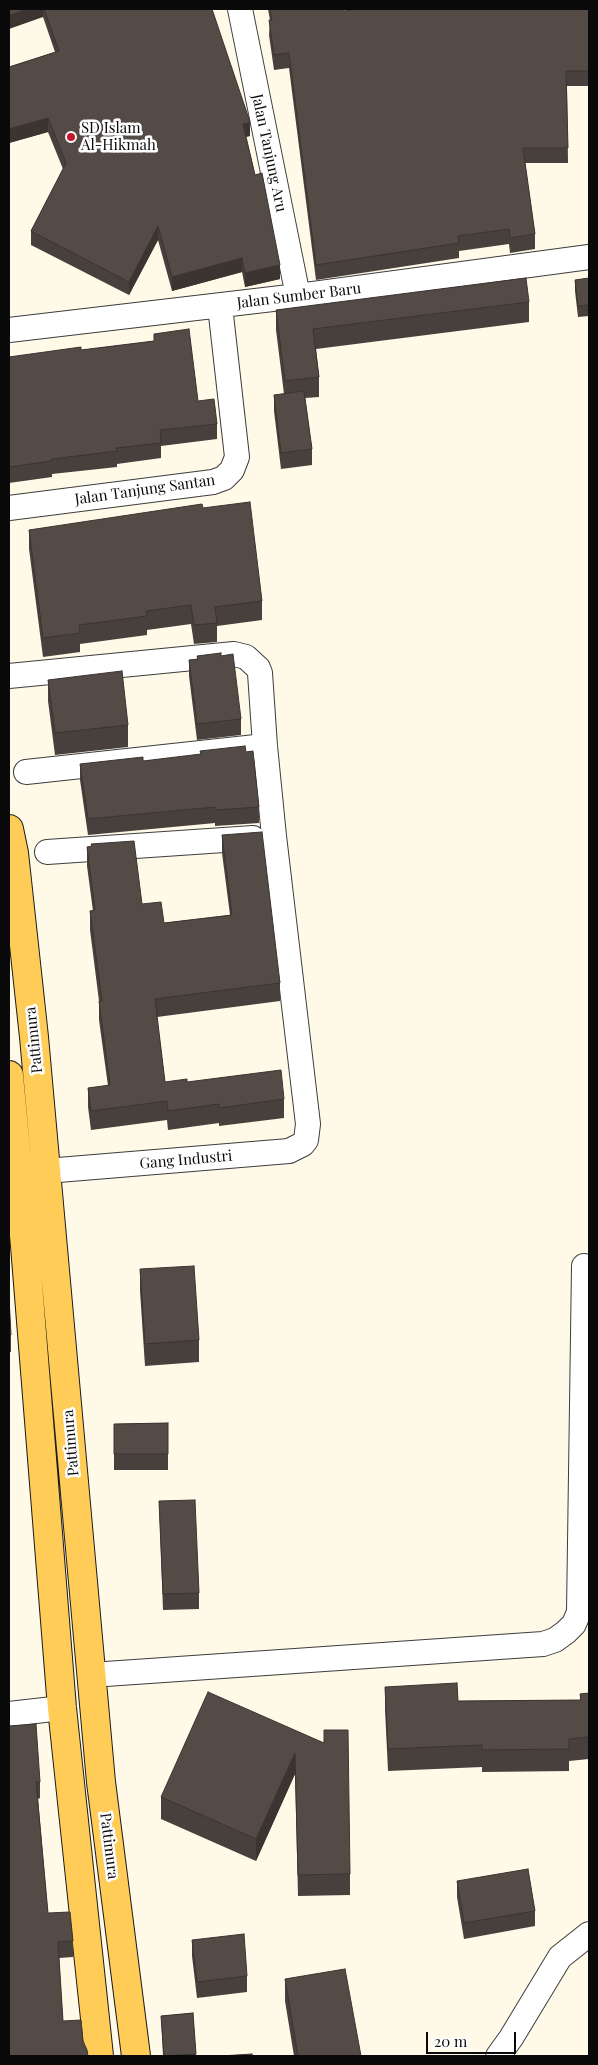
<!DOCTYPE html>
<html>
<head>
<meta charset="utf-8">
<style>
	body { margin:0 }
	#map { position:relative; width:598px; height:2065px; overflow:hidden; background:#fff9e7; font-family:"Playfair Display",serif }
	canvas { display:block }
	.frame { position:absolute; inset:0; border:10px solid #0a0a0a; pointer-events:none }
	.scale { position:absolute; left:426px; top:2032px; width:90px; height:22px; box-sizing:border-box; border:2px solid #0a0a0a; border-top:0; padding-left:6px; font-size:15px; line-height:18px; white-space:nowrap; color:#0a0a0a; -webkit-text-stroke:4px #fff; paint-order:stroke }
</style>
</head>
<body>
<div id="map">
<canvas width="598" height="2065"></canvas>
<div class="frame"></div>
<div class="scale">20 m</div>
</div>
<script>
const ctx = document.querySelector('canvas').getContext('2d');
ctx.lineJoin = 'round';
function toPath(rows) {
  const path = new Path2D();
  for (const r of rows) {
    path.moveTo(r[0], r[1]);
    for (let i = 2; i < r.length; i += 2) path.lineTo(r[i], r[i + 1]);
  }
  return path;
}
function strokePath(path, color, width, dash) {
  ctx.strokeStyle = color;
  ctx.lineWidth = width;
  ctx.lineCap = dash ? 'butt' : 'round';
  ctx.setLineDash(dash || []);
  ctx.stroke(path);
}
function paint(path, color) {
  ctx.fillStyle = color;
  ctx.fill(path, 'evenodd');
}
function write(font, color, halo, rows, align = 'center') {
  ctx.font = font + ' "Playfair Display",serif';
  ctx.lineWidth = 5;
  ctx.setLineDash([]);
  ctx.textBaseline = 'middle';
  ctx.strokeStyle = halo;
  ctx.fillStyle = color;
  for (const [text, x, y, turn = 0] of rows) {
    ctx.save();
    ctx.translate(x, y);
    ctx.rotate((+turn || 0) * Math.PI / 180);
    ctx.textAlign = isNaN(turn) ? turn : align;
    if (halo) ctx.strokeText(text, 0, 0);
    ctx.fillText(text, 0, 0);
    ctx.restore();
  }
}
const minor = toPath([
	[240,9,298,296],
	[9,330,298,296,589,257],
	[9,508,213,482,224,478,232,470,237,457,220,306],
	[9,676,234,654,246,657,258,668,260,673,265,746,274,836,308,1124,306,1140,303,1144,289,1151,46,1171],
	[26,772,265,746],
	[47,852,253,838],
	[91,1675,543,1644,555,1640,566,1632,574,1624,579,1612,584,1266],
	[9,1714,62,1708],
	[498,2056,511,2038,560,1957,589,1934]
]);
const primary = toPath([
	[9,829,14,853,34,1037,101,1782,136,2056],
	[9,1075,25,1246,62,1708,99,2056]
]);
const wall = toPath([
	[9,9,212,9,250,136,246,137,280,279,245,287,242,272,172,291,158,240,129,295,31,245,31,231,63,169,48,132,9,143,9,67,55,52,43,17],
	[268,9,343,9,343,11,589,9,589,86,567,86,568,163,525,163,535,234,535,249,510,253,509,244,459,251,459,258,316,280,289,68,274,70,269,35,270,20],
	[589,278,589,316,578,317,575,291,575,280],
	[529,302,529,322,316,349,319,377,319,397,305,398,312,449,312,465,281,469,274,411,274,395,284,394,276,330,276,310],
	[154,334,198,401,217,424,217,439,161,446,161,458,117,464,117,467,52,474,52,477,9,483,9,357,81,350,154,341],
	[203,508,262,601,262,620,217,626,217,642,194,644,191,624,147,630,147,635,80,644,80,652,43,657,29,549,29,530],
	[197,656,221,656,241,719,241,735,197,740,189,676,189,660,197,659],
	[48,680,128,725,128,747,55,755,48,701],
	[246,752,259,807,259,823,215,826,215,823,88,835,80,780,80,764,143,761],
	[222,835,280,983,280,1001,157,1017,165,1082,187,1082,284,1099,284,1118,219,1126,219,1123,168,1130,167,1120,91,1130,88,1107,88,1088,108,1086,99,1020,99,1001,90,930,90,911,93,911,87,866,87,847,142,904,164,923,230,915,222,853],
	[140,1269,199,1340,199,1362,145,1366,140,1291],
	[9,1297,11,1335,11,1352,9,1352],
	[168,1423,168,1470,114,1470,114,1424],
	[159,1501,199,1593,199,1609,163,1610],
	[385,1687,458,1701,580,1700,580,1694,589,1693,589,1759,569,1761,569,1771,482,1772,482,1767,388,1771,385,1709],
	[9,1726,40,1782,40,1798,38,1799,48,1913,73,1941,73,1957,59,1958,63,2021,83,2041,9,2056],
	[324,1743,350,1874,350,1895,298,1896,295,1774,256,1861,161,1819,161,1797],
	[457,1881,535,1911,535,1926,464,1939,457,1897],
	[192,1940,247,1976,247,1992,197,1998,192,1956],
	[285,1979,361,2056,294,2056,285,2001],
	[193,2013,196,2056,163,2056,161,2016]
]);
const shadedWall = toPath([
	[28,9,43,9,43,17,9,29,9,15],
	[48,118,48,132,9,143,9,129],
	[250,122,250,136,243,137,243,124],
	[158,226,158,240,129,295,129,282],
	[242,258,242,272,172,291,172,277],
	[280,265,280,279,245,287,245,273],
	[295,1753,295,1774,256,1861,256,1839]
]);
const building = toPath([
	[9,9,28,9,9,15,9,9],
	[44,9,212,9,250,122,243,124,255,175,262,173,280,265,245,273,242,258,172,277,158,226,129,282,31,231,66,163,48,118,9,129,9,67,59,51,44,9],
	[270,9,343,9,343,11,361,9,589,9,589,71,566,71,568,148,523,148,535,234,510,238,509,229,458,236,459,243,316,265,289,53,274,55,269,20,272,20,270,9],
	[526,278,529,302,313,329,319,377,285,381,276,310,526,278],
	[589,278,589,305,578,306,575,280,589,278],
	[189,329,198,401,214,399,217,424,160,430,161,443,116,448,117,451,52,459,52,461,9,467,9,357,81,347,81,350,154,341,154,334,189,329],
	[304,391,312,449,281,453,274,395,304,391],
	[250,502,262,601,215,607,217,623,194,625,191,605,146,611,147,616,79,625,80,633,43,638,29,530,202,504,203,508,250,502],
	[221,653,221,656,233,654,241,719,197,724,189,660,198,659,197,656,221,653],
	[122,671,128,725,55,733,48,680,122,671],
	[245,746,246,752,253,751,259,807,215,810,215,807,88,819,80,764,143,757,143,761,201,754,200,751,245,746],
	[262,832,280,983,155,999,165,1082,187,1079,187,1082,281,1070,284,1099,219,1108,219,1104,168,1111,167,1101,91,1111,88,1088,110,1085,99,1001,102,1001,90,911,95,910,87,847,92,846,91,844,134,841,142,904,161,902,164,923,232,915,222,835,262,832],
	[194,1266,199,1340,145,1344,140,1269,194,1266],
	[9,1297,11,1335,9,1335,9,1297],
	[168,1423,168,1454,114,1454,114,1424,168,1423],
	[195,1500,199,1593,163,1594,159,1501,195,1500],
	[457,1683,458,1701,581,1700,580,1694,589,1693,589,1737,569,1739,569,1749,482,1750,482,1745,388,1749,385,1687,457,1683],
	[208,1692,324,1743,324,1730,348,1730,350,1874,298,1875,295,1753,256,1839,161,1797,208,1692],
	[36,1724,40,1782,36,1782,48,1913,70,1912,73,1941,58,1942,63,2021,81,2020,83,2041,87,2050,88,2056,9,2056,9,1726,36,1724],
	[528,1869,535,1911,464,1923,457,1881,528,1869],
	[244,1934,247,1976,197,1982,192,1940,244,1934],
	[345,1969,361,2056,298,2056,285,1979,345,1969],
	[193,2013,196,2054,164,2056,161,2016,193,2013],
	[252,2054,252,2056,221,2056,252,2054]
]);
const markers = [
	[71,137,5,"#c6172a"]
];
const poiNames = [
	["SD Islam",81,128],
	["Al-Hikmah",81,145]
];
const streetNames = [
	["Jalan Tanjung Aru",269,153,78],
	["Jalan Sumber Baru",299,296,-7],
	["Jalan Tanjung Santan",145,490,-8],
	["Pattimura",34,1040,-96],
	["Gang Industri",186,1160,-5],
	["Pattimura",71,1443,-95],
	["Pattimura",109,1846,83]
];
strokePath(minor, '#3d3d3d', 26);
strokePath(primary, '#1b1b1b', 30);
strokePath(minor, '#fff', 24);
strokePath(primary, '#ffcc57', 28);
paint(wall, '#48403c');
paint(shadedWall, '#3b3431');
paint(building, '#544a46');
strokePath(building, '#3b3431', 1);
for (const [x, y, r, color] of markers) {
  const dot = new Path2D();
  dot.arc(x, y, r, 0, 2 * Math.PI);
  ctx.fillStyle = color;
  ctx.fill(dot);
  strokePath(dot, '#fff', 2);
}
write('15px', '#0a0a0a', '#fff', poiNames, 'left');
write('15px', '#0a0a0a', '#fff', streetNames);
</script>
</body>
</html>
